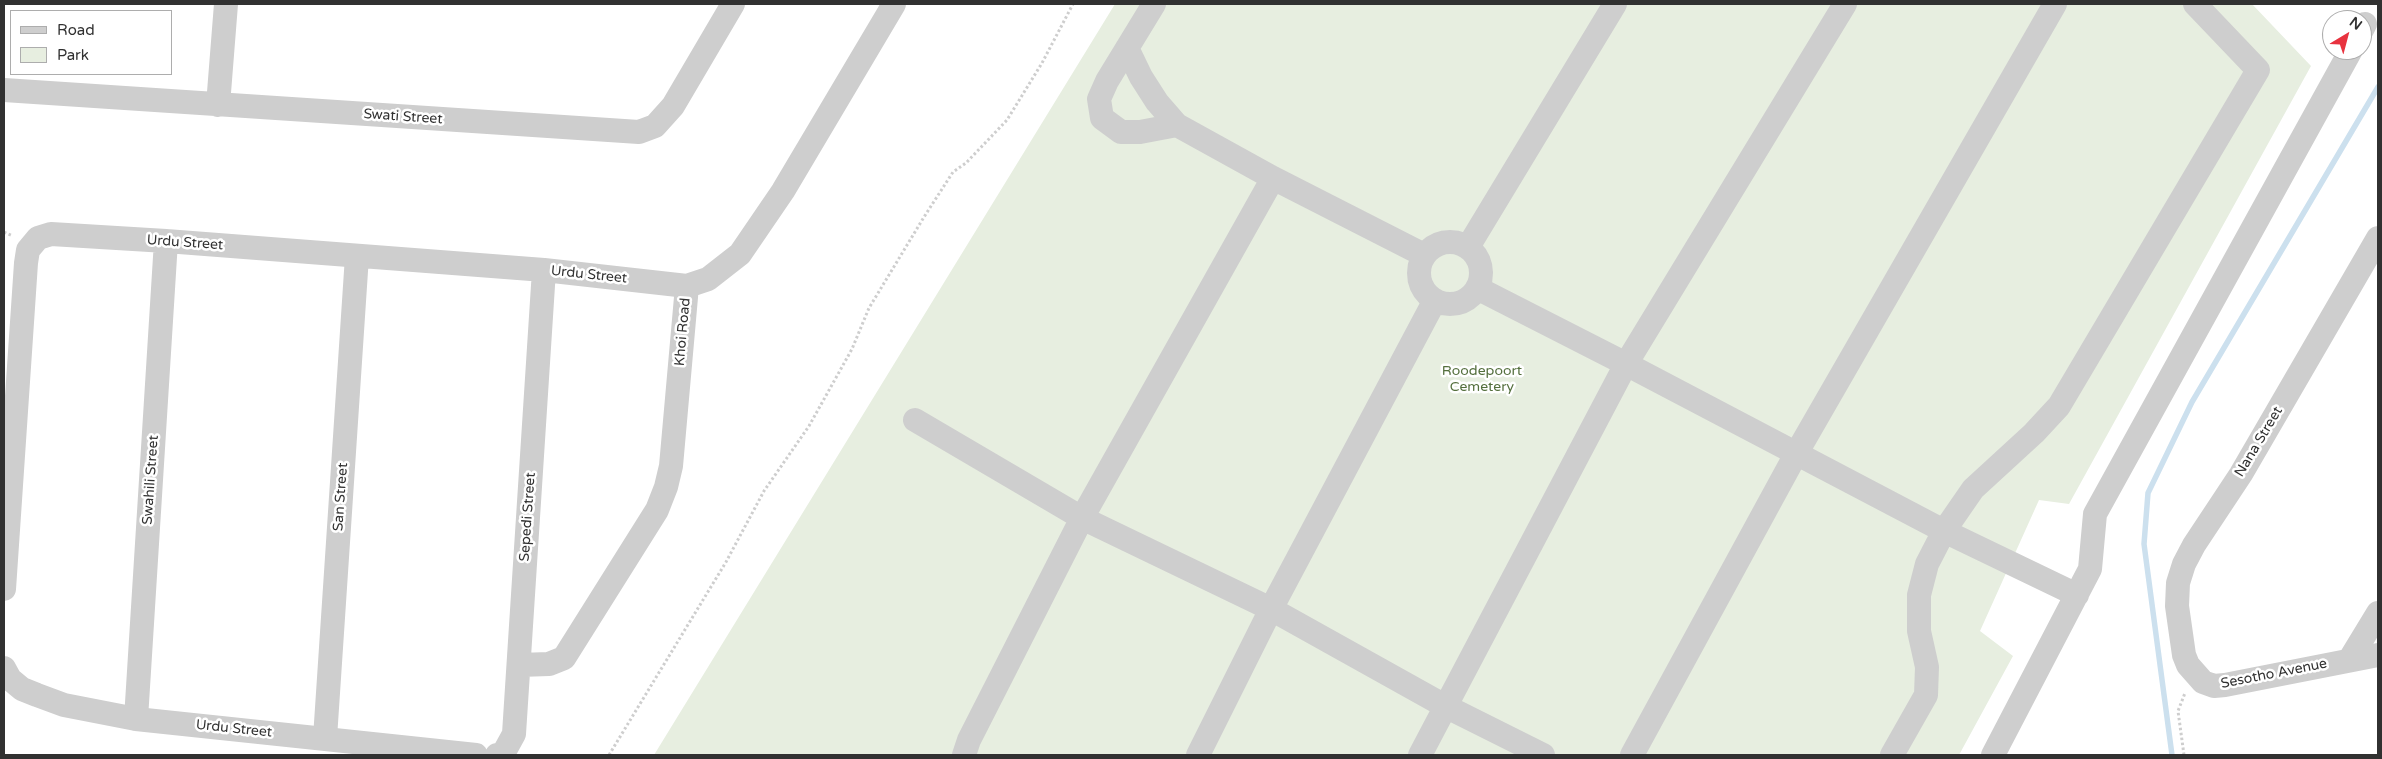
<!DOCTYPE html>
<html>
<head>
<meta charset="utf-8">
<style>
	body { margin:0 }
	#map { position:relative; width:2382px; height:759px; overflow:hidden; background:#fff; font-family:"Varela Round",sans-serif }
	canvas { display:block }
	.frame { position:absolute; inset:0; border:5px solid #313131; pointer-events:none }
	.legend { position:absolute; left:10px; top:10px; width:162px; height:65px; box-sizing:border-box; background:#fff; border:1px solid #adadad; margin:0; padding:6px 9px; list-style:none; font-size:15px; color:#313131 }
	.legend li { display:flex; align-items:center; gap:10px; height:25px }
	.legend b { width:25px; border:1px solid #adadad }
	.north { position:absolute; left:2322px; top:10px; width:50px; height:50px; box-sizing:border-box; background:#fff; border:1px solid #adadad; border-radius:50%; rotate:37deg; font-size:14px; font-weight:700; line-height:20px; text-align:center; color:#313131 }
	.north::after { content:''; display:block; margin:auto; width:18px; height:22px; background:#e8333f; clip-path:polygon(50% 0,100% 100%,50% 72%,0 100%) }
</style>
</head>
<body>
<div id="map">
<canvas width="2382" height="759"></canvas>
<div class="frame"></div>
<ul class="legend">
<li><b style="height:6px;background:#cecece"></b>Road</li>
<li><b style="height:14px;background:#e7eee0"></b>Park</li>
</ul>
<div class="north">N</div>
</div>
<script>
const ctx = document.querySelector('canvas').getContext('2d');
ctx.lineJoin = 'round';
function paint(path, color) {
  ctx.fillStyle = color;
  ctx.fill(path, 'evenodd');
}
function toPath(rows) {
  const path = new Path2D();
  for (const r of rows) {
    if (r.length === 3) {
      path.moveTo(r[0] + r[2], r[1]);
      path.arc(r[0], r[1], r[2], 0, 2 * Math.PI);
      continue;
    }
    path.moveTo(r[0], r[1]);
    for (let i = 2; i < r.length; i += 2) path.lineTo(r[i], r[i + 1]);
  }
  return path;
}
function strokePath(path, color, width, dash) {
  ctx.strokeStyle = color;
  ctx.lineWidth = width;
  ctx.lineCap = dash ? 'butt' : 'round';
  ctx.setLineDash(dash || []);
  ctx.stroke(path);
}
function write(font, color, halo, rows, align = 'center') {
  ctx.font = font + ' "Varela Round",sans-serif';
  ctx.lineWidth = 5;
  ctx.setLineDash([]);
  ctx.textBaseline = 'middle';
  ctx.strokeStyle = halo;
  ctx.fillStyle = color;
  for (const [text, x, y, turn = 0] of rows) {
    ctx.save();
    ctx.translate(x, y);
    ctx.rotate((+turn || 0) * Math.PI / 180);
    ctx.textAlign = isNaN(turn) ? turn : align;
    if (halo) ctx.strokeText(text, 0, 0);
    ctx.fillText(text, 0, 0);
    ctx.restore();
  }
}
const green = toPath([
	[1115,4,2252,4,2311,66,2069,504,2039,500,1980,631,2013,656,1959,755,654,755]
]);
const stream = toPath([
	[2172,755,2144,544,2148,493,2192,402,2378,87]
]);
const path = toPath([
	[4,232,13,236],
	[609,755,726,562,764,491,809,426,852,349,869,308,924,217,953,172,966,163,1007,120,1042,63,1073,4],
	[2184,755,2178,711,2185,693]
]);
const minor = toPath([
	[1154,4,1107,81,1099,99,1102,118,1121,132,1140,132,1177,125],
	[2362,30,2365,24],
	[1127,48,1141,77,1157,102,1177,125,1273,178,1424,255],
	[4,90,639,132,655,126,673,106,733,4],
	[218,105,226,4],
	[2378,238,2241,474,2194,545,2184,564,2178,583,2177,606,2184,655,2188,665,2203,682,2214,686,2225,685,2378,655],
	[1450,273,31],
	[1468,247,1615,4],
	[1477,288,1626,364,1944,531,2077,595],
	[915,420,1082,518,1271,609,1445,706,1543,755],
	[4,589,26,263,28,250,38,238,51,234,166,241,544,270,687,286,708,279,740,254,783,191,894,4],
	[2350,659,2378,613],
	[519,665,549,664,564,658,657,510,666,487,671,466,687,286],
	[4,668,10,679,22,689,37,695,64,705,136,719,476,755],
	[136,719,166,241],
	[325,738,357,256],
	[497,755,503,754,514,734,544,270],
	[964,755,969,740,1082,518,1273,178],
	[1198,755,1271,609,1435,300],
	[1420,755,1626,364,1845,4],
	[1632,755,1796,454,2055,4],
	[1892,755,1926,695,1927,667,1919,631,1919,595,1927,564,1944,531,1973,489,2034,433,2059,406,2258,70,2195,4],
	[1993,755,2090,569,2095,514,2351,50]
]);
const streetNames = [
	["Swati Street",403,117,4],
	["Urdu Street",185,243,4],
	["Urdu Street",589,275,6],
	["Khoi Road",683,332,-85],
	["Nana Street",2259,442,-59],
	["Swahili Street",151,480,-86],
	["San Street",341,497,-86],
	["Sepedi Street",528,517,-86],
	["Sesotho Avenue",2274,674,-11],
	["Urdu Street",234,729,6]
];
const parkNames = [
	["Roodepoort",1482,371],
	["Cemetery",1482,387]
];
paint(green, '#e7eee0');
strokePath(stream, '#cce0ee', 5.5);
strokePath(path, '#cecece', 3, [2.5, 2.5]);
strokePath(minor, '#cecece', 24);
write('14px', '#313131', '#fff', streetNames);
write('14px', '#546f3d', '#fff', parkNames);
</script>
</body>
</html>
